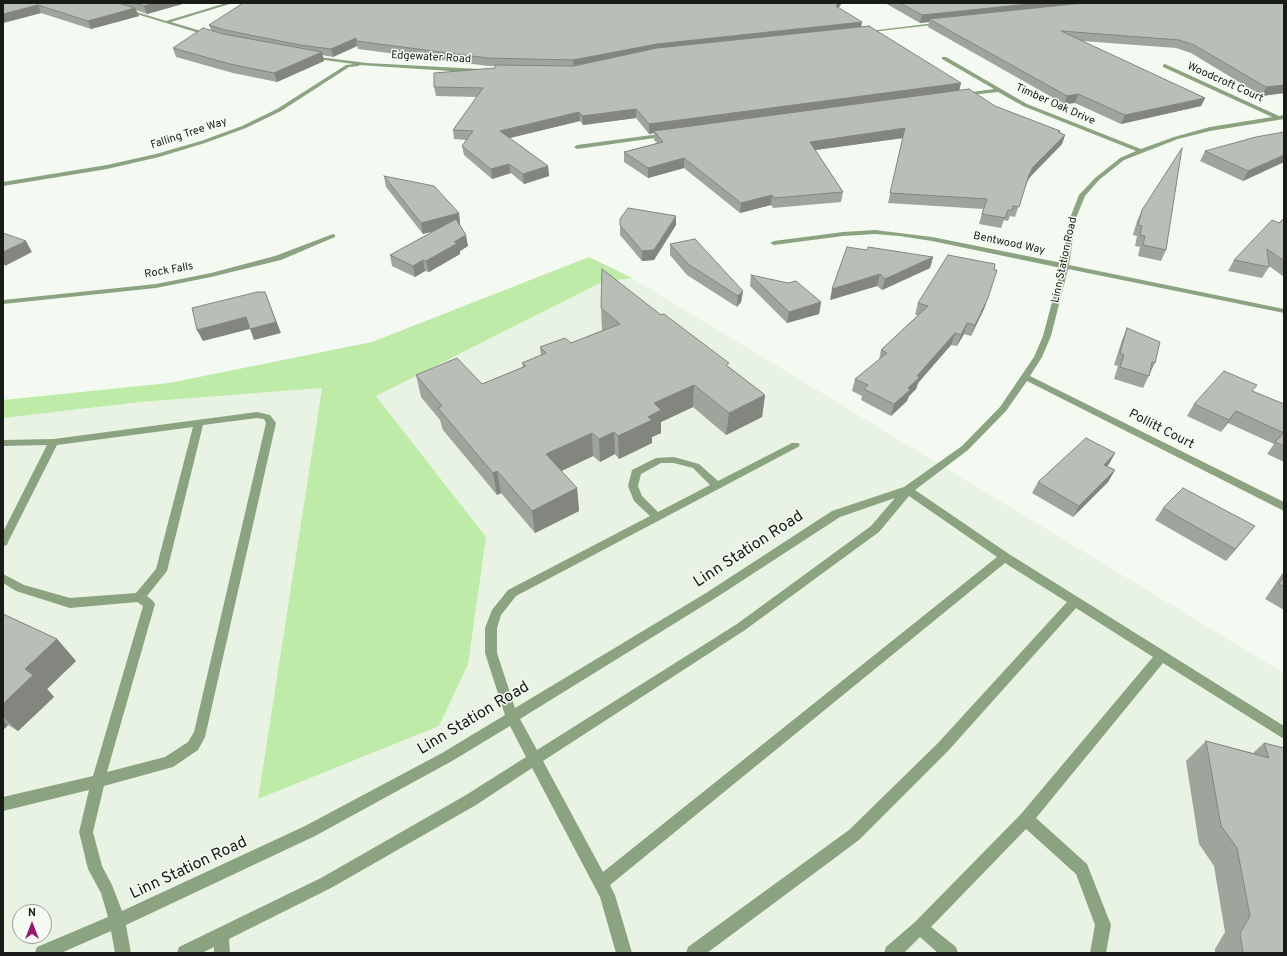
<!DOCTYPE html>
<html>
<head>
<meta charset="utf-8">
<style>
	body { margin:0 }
	#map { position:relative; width:1287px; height:956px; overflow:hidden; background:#f4faf1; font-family:Overpass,sans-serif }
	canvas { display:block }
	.frame { position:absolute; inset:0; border:4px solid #191b18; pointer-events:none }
	.north { position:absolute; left:12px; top:904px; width:40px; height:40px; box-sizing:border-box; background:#f4faf1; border:1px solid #9ca19a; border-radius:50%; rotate:0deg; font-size:11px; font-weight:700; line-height:16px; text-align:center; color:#191b18 }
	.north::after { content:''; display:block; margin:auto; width:14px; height:18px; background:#96156d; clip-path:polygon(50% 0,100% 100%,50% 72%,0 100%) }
</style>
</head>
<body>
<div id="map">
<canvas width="1287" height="956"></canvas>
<div class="frame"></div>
<div class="north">N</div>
</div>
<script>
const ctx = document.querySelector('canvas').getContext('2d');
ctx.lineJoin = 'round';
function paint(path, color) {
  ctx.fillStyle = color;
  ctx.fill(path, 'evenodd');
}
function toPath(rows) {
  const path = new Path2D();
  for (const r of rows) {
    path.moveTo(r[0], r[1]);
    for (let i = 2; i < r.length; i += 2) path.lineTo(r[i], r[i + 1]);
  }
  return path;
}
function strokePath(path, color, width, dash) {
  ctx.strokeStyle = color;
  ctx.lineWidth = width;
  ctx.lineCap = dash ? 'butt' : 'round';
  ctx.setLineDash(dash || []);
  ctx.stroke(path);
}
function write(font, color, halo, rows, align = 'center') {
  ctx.font = font + ' Overpass,sans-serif';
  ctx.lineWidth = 3;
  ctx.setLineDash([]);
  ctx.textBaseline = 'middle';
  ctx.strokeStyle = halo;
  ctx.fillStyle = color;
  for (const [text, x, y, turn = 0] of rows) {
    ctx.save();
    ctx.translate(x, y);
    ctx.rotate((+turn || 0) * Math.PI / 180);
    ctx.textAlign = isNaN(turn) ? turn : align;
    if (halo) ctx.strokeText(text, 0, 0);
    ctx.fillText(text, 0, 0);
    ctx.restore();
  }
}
const built = toPath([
	[632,278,1284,673,1284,953,3,953,3,418,141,402,322,388,258,799,486,537,376,396,602,282],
	[20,912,44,912,44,936,20,936]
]);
const green = toPath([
	[589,257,632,278,602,282,376,396,486,537,468,664,439,726,258,799,322,388,141,402,3,418,3,400,169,383,372,342]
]);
const minor = toPath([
	[100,3,107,3,166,21,226,3,233,3,171,22,211,34,209,36,100,3],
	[943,22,941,24,863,33,861,32,943,22],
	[311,56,367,63,480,69,483,71,480,73,359,65,359,66,349,67,281,111,246,128,205,143,159,157,107,169,3,186,3,182,107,165,156,154,201,141,242,126,277,109,346,65,354,64,309,58,311,56],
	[942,57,946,57,1027,104,1141,149,1174,137,1210,127,1272,117,1163,67,1163,65,1165,64,1279,116,1284,115,1284,119,1210,131,1178,139,1124,160,1099,180,1085,196,1076,218,1069,265,1284,309,1284,313,1068,269,1051,336,1042,357,1030,376,1284,502,1284,511,1027,381,1006,411,968,450,915,490,1009,554,1284,726,1284,739,1163,663,1036,818,1087,864,1111,925,1106,953,1090,953,1095,925,1076,874,1026,829,931,927,956,947,958,953,938,953,920,937,904,953,884,953,886,947,915,922,1021,814,1153,657,1076,608,948,751,859,840,707,953,686,953,688,947,849,830,938,743,1067,602,1005,563,610,885,615,895,632,953,616,953,600,897,532,768,476,805,331,888,229,939,230,953,214,953,214,947,202,953,177,953,179,947,321,878,466,795,526,757,510,726,452,761,315,836,126,925,131,953,115,953,111,931,61,953,35,953,37,947,108,917,101,893,88,869,79,832,89,790,3,811,3,797,93,776,143,606,137,602,70,608,16,591,3,583,3,574,24,585,70,598,136,593,156,569,193,427,57,445,8,542,7,545,3,546,3,532,47,445,3,446,3,440,54,439,257,412,270,415,276,423,205,737,198,750,173,767,104,786,93,832,102,866,112,885,122,911,305,826,442,753,505,715,485,653,485,628,492,610,508,590,650,516,634,501,628,486,632,470,656,458,674,457,699,464,718,481,792,443,798,443,800,445,798,447,516,596,501,615,497,628,497,653,515,708,706,593,832,511,904,487,962,446,1000,407,1034,357,1043,336,1061,268,932,241,899,236,875,234,843,236,774,245,770,243,774,241,843,232,875,230,932,237,1062,263,1070,218,1079,195,1095,178,1120,158,1136,151,1023,106,998,92,962,96,962,94,964,93,994,89,942,59,942,57],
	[257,418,264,419,266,423,194,732,188,742,165,757,107,772,155,604,153,601,147,596,167,571,203,425,257,418],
	[661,463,674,463,693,468,710,485,658,512,642,496,638,486,641,474,661,463],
	[909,496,997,557,603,872,543,761,745,630,879,532,909,496],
	[895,498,871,526,737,624,537,750,520,719,714,599,840,517,895,498],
	[667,133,670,135,669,136,577,149,574,147,577,145,667,133],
	[333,234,335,235,335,237,281,260,211,277,156,288,3,304,3,300,156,284,211,273,275,256,333,234]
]);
const wall = toPath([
	[3,3,186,3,147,14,136,10,139,16,91,29,41,13,3,23],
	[885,3,1284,3,1284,93,1262,96,1191,53,1176,48,1082,41,1205,98,1201,106,1121,124,1075,103,1064,104,928,27,929,22,920,23],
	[839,8,861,26,959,90,995,106,1060,131,1059,132,1065,135,1062,144,1030,177,1026,184,1015,217,1010,216,1008,221,1004,220,1001,228,979,224,983,209,888,203,903,138,815,150,843,192,841,202,773,208,771,205,740,213,684,168,648,178,624,162,624,152,657,143,654,140,654,133,649,134,636,118,583,125,580,121,510,138,548,166,549,176,524,184,511,173,492,179,464,155,462,146,466,140,454,139,453,130,477,97,436,96,434,87,495,68,495,66,488,66,358,49,357,46,333,57,322,55,324,61,277,82,233,73,176,57,173,48,211,30,209,25],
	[1205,151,1284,162,1243,181,1200,161],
	[384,176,459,213,460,224,468,246,460,251,460,254,429,272,425,271,415,277,392,266,390,255,434,231,423,234,386,187],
	[1142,210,1166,250,1161,261,1138,256,1140,247,1135,246,1137,236,1133,235,1137,221],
	[1284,218,1284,277,1269,266,1269,267,1262,278,1228,271,1234,260,1279,223],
	[620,219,676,225,654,260,642,261,620,235],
	[670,244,743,291,741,302,737,307,687,275,670,255],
	[867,250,933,257,930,268,882,290,877,286,830,300],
	[994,270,988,298,984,309,971,336,964,334,957,346,951,345,918,383,916,389,909,396,907,401,891,416,861,400,862,396,852,391,855,379,879,360,881,350,918,315,915,315,918,303],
	[751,275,821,302,819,314,787,323,750,286],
	[601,308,729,367,765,395,762,417,726,435,693,407,661,422,661,433,652,437,652,443,619,459,615,454,600,462,593,456,561,471,577,488,579,511,535,533,501,493,497,495,443,430,440,420,421,397,416,375,482,384,523,367,522,363,541,355,540,347,571,343,603,330,602,330],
	[1127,328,1155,363,1143,388,1114,379,1118,366,1114,365,1122,340],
	[1253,391,1284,404,1284,462,1267,454,1274,444,1228,423,1221,432,1187,416,1194,404],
	[1115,453,1109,464,1107,466,1115,470,1108,482,1073,517,1032,493,1038,482],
	[1163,508,1245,538,1226,561,1155,520],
	[1284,571,1284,610,1265,599],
	[3,614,57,639,76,661,47,689,54,697,18,731,8,725,3,730],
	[1206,741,1253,753,1264,743,1284,748,1284,953,1215,953,1215,949,1225,932,1214,866,1199,844,1186,761]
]);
const shadedWall = toPath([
	[155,3,186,3,147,14,144,6],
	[838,3,842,3,835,13,836,6],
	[1038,3,1088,3,929,19,929,22,920,23,922,15],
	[38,5,41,13,3,23,3,14],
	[135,8,139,16,91,29,88,21],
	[862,22,861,29,574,68,573,60,657,44],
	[356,38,357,46,333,57,331,49],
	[322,52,324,61,277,82,274,73],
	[961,83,959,92,654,131,654,133,649,134,649,124],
	[1284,85,1284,93,1262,96,1266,87],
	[1078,94,1075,103,1064,104,1067,96],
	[1205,98,1201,106,1121,124,1125,115],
	[636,109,636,118,583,125,582,116],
	[579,112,580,121,501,140,500,131],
	[905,128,903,138,808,151,810,142],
	[1065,135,1062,144,1030,177,1025,185,1029,175,1033,167],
	[1284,155,1284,162,1243,181,1248,171],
	[684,158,684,168,648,178,648,168],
	[509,164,511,173,492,179,491,169],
	[548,166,549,176,524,184,523,174],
	[772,195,771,205,740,213,741,203],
	[459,213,460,224,423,234,421,223],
	[676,216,676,225,654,260,642,261,642,251],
	[466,235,468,246,460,251,460,254,429,272,426,261,454,242],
	[26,241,32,252,5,266,3,262,3,252],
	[933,257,930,268,882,290,885,279],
	[423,260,425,271,415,277,413,266],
	[880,274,877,286,830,300,832,289],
	[743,291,741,302,737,307,738,296],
	[265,292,281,333,254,340,250,329,203,341,197,330],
	[988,298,984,309,971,336,975,325],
	[821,302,819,314,787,323,789,312],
	[967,323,964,334,957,346,961,335],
	[955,333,951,345,918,383,916,389,909,396,907,401,891,416,894,404,917,376],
	[694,385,693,407,661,422,661,433,652,437,652,443,619,459,618,436,648,417,654,403],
	[765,395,762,417,726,435,729,413],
	[1236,411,1228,423,1221,432,1229,420],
	[614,432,615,454,600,462,599,439],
	[592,433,593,456,549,477,546,454],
	[1115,453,1109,464,1098,476,1104,465],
	[1115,470,1108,482,1073,517,1079,506],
	[497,471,501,493,497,495,493,473],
	[577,488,579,511,535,533,532,511],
	[1255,526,1245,538,1226,561,1235,549],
	[57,639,76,661,47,689,54,697,18,731,3,717,3,704,25,669],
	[3,721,8,725,3,730]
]);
const building = toPath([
	[3,3,118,3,135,8,88,21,38,5,3,14,3,3],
	[135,3,155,3,144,6,135,3],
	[243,3,838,3,836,6,862,22,657,44,573,60,487,58,356,41,356,38,331,49,300,45,225,30,209,25,243,3],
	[900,3,1038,3,922,15,900,3],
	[1083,3,1284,3,1284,85,1266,87,1194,45,1179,40,1061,31,1205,98,1125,115,1078,94,1067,96,929,19,1083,3],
	[869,26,961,83,649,124,636,109,582,116,579,112,500,131,548,166,523,174,509,164,491,169,462,146,473,131,453,130,483,88,434,87,434,73,495,68,495,65,574,66,657,48,869,26],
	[203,28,223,34,322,52,274,73,230,64,173,48,203,28],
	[969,89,995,106,1060,131,1058,132,1065,135,1033,167,1029,175,1019,207,1013,206,1012,210,1008,210,1005,218,982,214,987,199,890,193,905,128,810,142,843,192,774,198,772,195,741,203,684,158,648,168,624,152,663,142,654,131,969,89],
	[1284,132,1284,155,1248,171,1205,151,1256,137,1284,132],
	[1182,148,1166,250,1143,245,1145,236,1140,235,1142,226,1138,225,1142,210,1182,148],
	[384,176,434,186,459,213,421,223,384,176],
	[628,208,676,216,654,250,642,251,620,225,620,219,628,208],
	[1284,218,1284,261,1267,249,1269,267,1234,260,1272,220,1279,223,1284,218],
	[456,219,466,235,454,242,458,243,426,261,423,260,413,266,390,255,456,219],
	[3,233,26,241,3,252,3,233],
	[695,239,743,291,738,296,688,264,670,244,695,239],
	[847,247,867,250,868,247,933,257,885,279,880,274,832,289,847,247],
	[948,255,995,264,994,270,997,270,988,298,975,325,967,323,961,335,955,333,917,376,920,377,908,388,910,390,894,404,864,389,868,385,855,379,887,353,881,350,928,306,918,303,948,255],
	[602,269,661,315,664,314,705,345,729,363,726,365,765,395,729,413,694,385,654,403,661,410,648,417,652,420,618,436,614,432,599,439,592,433,546,454,577,488,532,511,497,471,493,473,438,408,442,406,416,375,457,358,482,384,526,366,522,363,546,353,540,347,565,338,571,343,620,324,601,308,602,269],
	[751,275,788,283,796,281,821,302,789,312,751,275],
	[257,292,265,292,276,322,250,329,246,317,197,330,192,308,257,292],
	[1127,328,1160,342,1155,363,1152,362,1149,376,1120,367,1124,355,1120,353,1127,328],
	[1224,371,1257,385,1252,391,1284,404,1284,446,1275,442,1284,433,1236,411,1229,420,1194,404,1224,371],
	[1086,438,1115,453,1104,465,1115,470,1079,506,1038,482,1086,438],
	[1183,488,1255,526,1235,549,1163,508,1183,488],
	[1284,576,1284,587,1279,584,1284,576],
	[3,614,57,639,25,669,33,675,3,704,3,614],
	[1206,741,1269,758,1264,743,1284,748,1284,953,1243,953,1240,933,1250,916,1237,848,1221,826,1206,741]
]);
const farStreetnames = [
	["Edgewater Road",431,58,3],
	["Woodcroft Court",1225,83,24],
	["Timber Oak Drive",1055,105,24],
	["Falling Tree Way",189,134,-18],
	["Bentwood Way",1009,244,12],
	["Linn Station Road",1065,260,-78],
	["Rock Falls",169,271,-10]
];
const streetNames = [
	["Pollitt Court",1161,430,27]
];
const nearStreetnames = [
	["Linn Station Road",749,550,-33],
	["Linn Station Road",474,719,-31],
	["Linn Station Road",189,869,-25]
];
paint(built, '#e8f3e3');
paint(green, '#beeba7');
paint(minor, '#8ca381');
paint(wall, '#9fa49d');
paint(shadedWall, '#82867f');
paint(building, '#b9bfb6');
strokePath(building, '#82867f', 1);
write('11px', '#191b18', '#f4faf1', farStreetnames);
write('13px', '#191b18', '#f4faf1', streetNames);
write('16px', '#191b18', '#f4faf1', nearStreetnames);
</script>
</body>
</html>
